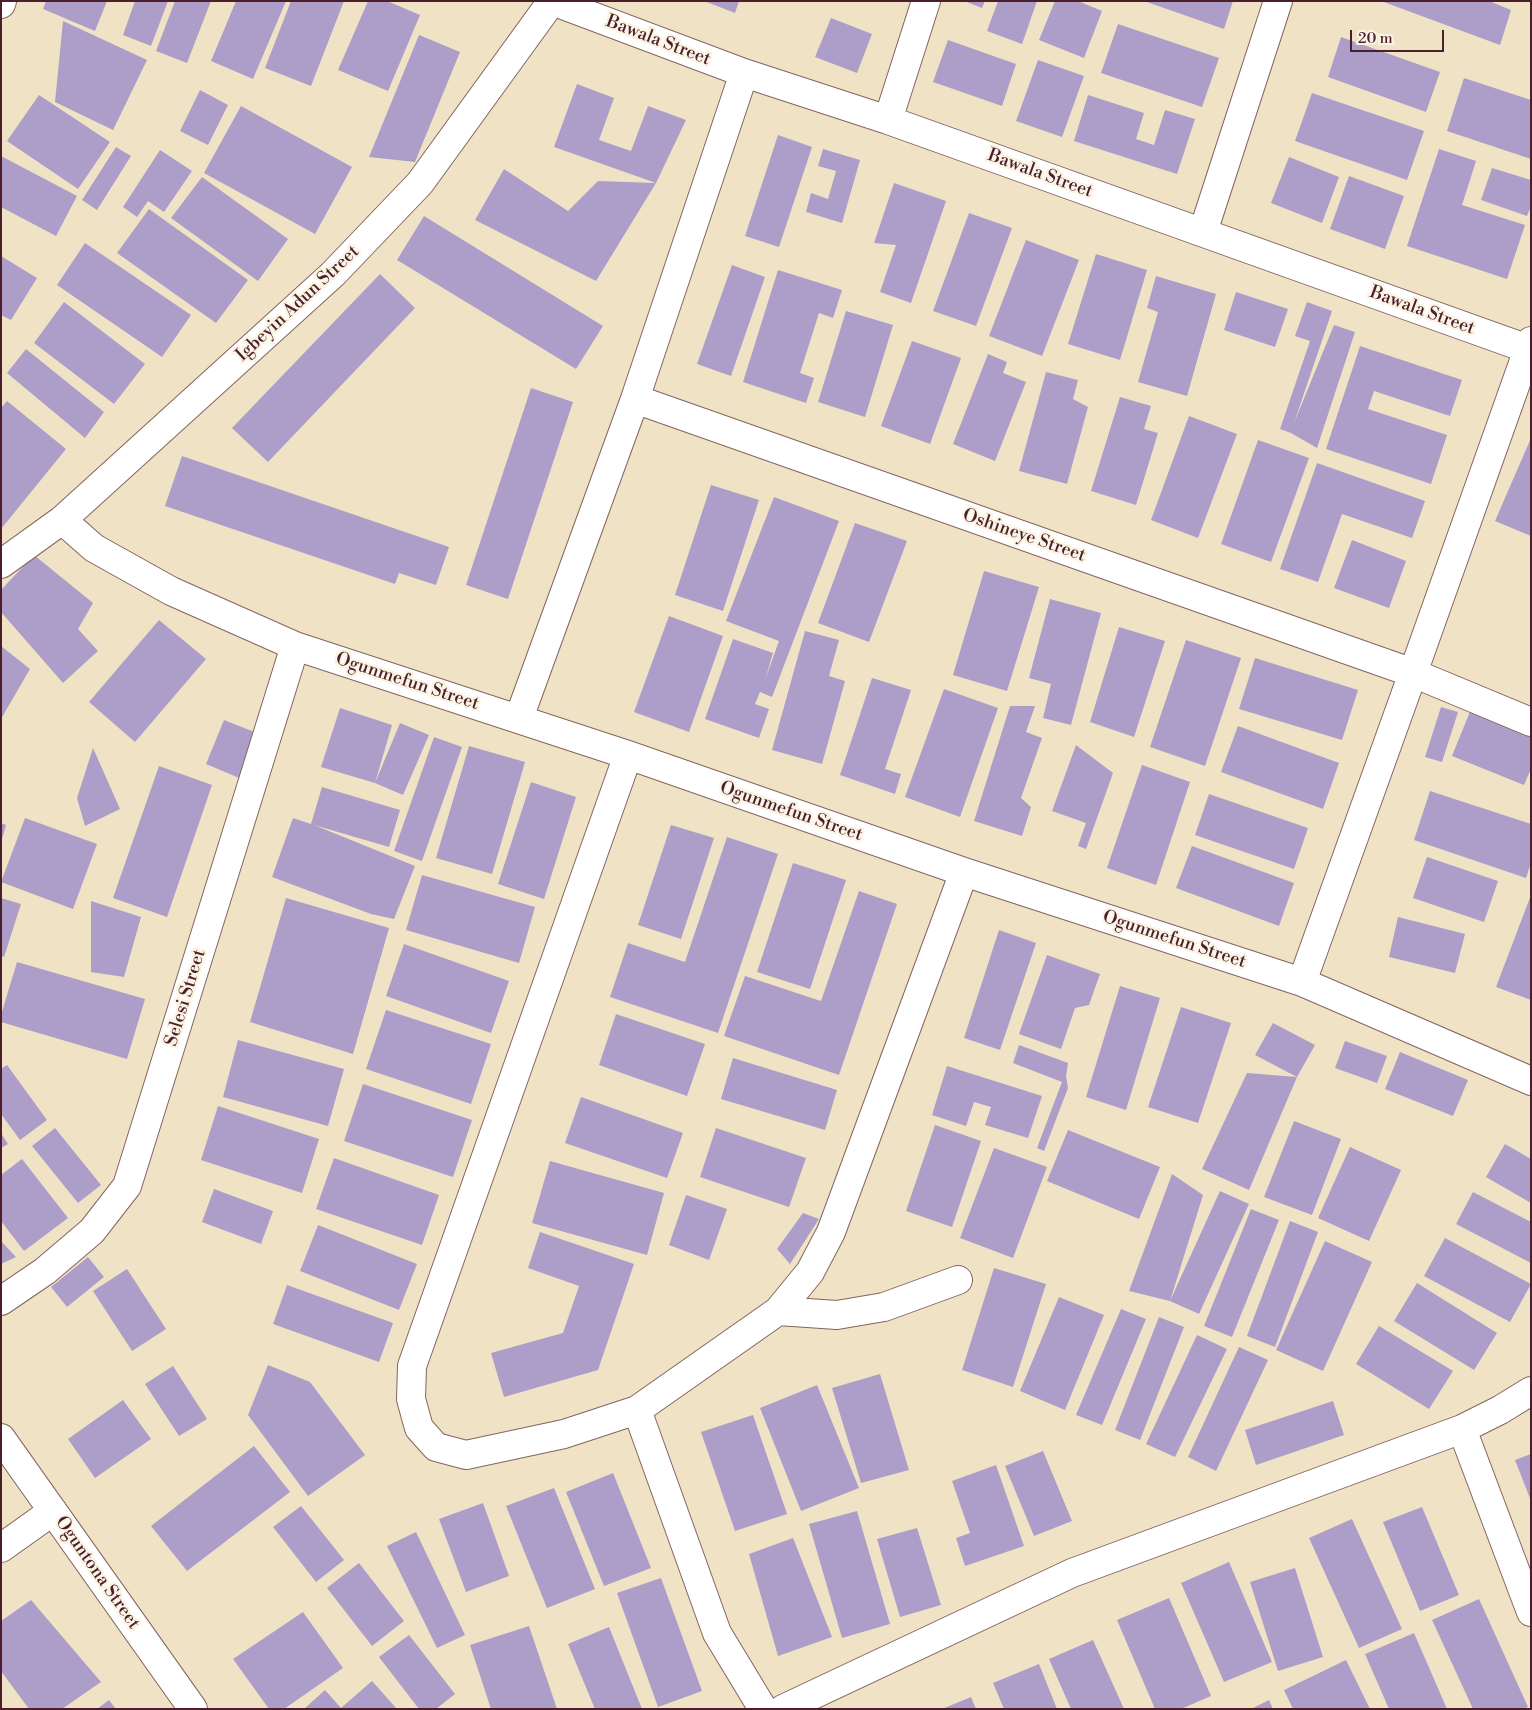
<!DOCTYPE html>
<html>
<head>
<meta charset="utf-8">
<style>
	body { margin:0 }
	#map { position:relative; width:1532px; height:1710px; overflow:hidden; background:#f0e3c5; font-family:"Libre Bodoni",serif }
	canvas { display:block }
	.frame { position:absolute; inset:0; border:2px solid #4a1f2b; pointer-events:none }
	.scale { position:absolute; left:1350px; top:30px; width:94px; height:22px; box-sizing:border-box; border:2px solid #4a1f2b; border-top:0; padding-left:6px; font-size:15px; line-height:18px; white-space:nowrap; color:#4a1f2b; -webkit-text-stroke:4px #fcf5e5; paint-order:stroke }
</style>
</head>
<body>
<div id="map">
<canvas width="1532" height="1710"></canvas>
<div class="frame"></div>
<div class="scale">20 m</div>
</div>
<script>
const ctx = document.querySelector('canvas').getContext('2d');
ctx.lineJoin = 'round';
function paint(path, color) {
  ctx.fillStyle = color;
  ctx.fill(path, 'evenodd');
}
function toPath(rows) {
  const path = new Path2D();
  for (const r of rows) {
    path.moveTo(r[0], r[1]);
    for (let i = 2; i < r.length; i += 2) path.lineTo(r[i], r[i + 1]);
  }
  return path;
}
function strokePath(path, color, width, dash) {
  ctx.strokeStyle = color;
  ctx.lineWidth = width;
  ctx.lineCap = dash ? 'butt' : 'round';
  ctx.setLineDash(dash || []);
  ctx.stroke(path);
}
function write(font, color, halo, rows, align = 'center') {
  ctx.font = font + ' "Libre Bodoni",serif';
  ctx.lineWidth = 5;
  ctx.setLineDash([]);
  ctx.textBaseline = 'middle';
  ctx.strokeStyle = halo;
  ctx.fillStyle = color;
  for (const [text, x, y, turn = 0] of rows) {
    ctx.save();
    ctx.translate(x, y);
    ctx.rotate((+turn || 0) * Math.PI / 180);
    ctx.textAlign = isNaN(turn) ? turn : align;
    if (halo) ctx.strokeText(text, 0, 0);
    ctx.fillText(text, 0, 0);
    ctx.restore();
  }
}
const building = toPath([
	[46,1,107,1,95,31,43,9],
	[135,1,168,1,151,46,123,35],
	[175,1,211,1,187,63,156,51],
	[236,1,286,1,253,79,211,61],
	[291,1,344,1,311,86,265,68],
	[368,1,387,1,420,15,388,91,338,70],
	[704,1,739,1,735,13],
	[964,1,985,1,982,8],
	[998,1,1037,1,1022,44,987,31],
	[1055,1,1078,1,1102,11,1084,58,1039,40],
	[1144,1,1233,1,1224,29],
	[1381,1,1489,1,1511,10,1500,45],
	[831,18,872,34,857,73,815,57],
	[63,21,147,60,113,130,55,102],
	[1118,24,1219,58,1202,107,1101,73],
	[419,35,460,52,415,162,369,157],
	[1341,37,1440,72,1426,112,1328,77],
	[948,40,1016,64,1002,106,933,82],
	[1038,60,1084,76,1062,137,1016,121],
	[1464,78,1531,100,1531,159,1447,131],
	[577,84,614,98,599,140,631,151,648,106,686,120,656,183,554,147],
	[200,90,228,105,208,145,180,131],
	[1312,93,1424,131,1407,180,1295,141],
	[39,95,110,142,78,189,7,141],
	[1088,95,1144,113,1136,139,1154,145,1165,110,1195,119,1177,174,1074,141],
	[241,106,352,167,315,234,204,173],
	[778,135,812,147,779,247,745,236],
	[116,147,131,156,97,210,82,200],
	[823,149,860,160,842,223,806,212,811,193,828,199,836,171,818,166],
	[1439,149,1476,161,1462,205,1525,225,1507,279,1407,246],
	[160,150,192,171,164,212,148,201,137,217,123,207],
	[1,156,77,196,56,236,1,207],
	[1289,157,1339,177,1322,223,1271,203],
	[1492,168,1531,180,1531,206,1527,216,1481,200],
	[504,169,568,211,598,181,656,183,596,281,475,220],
	[1349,176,1404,196,1385,249,1330,229],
	[202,177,288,239,258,281,171,218],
	[894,183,946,201,911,303,880,292,896,245,874,243],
	[149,209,248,280,216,323,117,253],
	[969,213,1012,228,976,326,933,311],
	[424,216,603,326,576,369,397,260],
	[1026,240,1079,260,1042,356,989,336],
	[85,243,191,315,162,357,57,285],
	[1096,254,1147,270,1120,360,1068,344],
	[1,256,37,278,11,320,1,315],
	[732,265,765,277,731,376,697,364],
	[778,270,842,290,833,318,819,313,800,373,814,378,806,403,743,382],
	[380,274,415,308,268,462,232,428],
	[1156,276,1216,294,1187,396,1138,382,1158,312,1147,308],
	[1236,292,1288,309,1275,347,1224,330],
	[64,302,145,364,114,404,34,343],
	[1307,302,1332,311,1294,423,1334,325,1355,332,1317,448,1291,433,1280,429,1310,341,1295,336],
	[846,311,893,325,865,417,818,402],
	[912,341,961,358,930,444,881,426],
	[1360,346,1462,380,1450,416,1374,391,1368,409,1447,435,1431,484,1326,449],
	[26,349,104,412,85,438,7,373],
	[988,354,1007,362,1003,373,1026,382,995,461,953,444],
	[1046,372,1078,380,1073,399,1088,407,1067,484,1019,471],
	[531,388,573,402,508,599,466,585],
	[1120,397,1151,406,1144,429,1158,433,1136,505,1091,491],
	[7,401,66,449,1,529,1,408],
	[1189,416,1237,434,1198,538,1151,520],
	[1531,438,1531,536,1495,521],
	[1258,440,1309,458,1271,562,1221,544],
	[182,456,449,547,436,585,399,573,395,584,165,506],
	[1317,463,1425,501,1412,538,1342,514,1318,582,1280,569],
	[711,485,759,500,723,611,675,595],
	[774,497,839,521,772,697,760,692,755,704,769,709,759,738,705,719,733,639,773,653,765,680,779,641,726,621],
	[855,523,907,541,869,642,818,623],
	[1352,540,1406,561,1389,608,1334,588],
	[34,555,93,603,78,629,98,651,63,683,1,612,1,590],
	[984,571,1039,587,1007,691,953,675],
	[1050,599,1101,613,1071,725,1043,718,1051,684,1029,678],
	[669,616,723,636,689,732,634,712],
	[159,620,206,659,135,742,89,702],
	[1119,627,1165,641,1134,737,1090,722],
	[805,631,839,640,829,676,845,681,822,764,772,750],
	[1186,640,1241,658,1205,766,1150,747],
	[1,646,30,669,1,719],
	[1255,658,1358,690,1342,740,1239,709],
	[872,678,911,690,885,769,901,774,895,794,840,775],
	[944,689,998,708,960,817,905,797],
	[1010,706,1035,706,1026,732,1042,738,1021,798,1031,807,1022,836,974,821],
	[1441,707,1458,712,1442,762,1425,757],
	[340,708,392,725,375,783,321,767],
	[1471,709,1531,734,1531,769,1524,785,1452,756],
	[224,720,262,735,244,780,206,764],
	[400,723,429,735,403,795,375,783],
	[1238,726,1339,763,1323,809,1221,772],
	[434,737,462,747,422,861,394,851],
	[1076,745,1113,773,1086,849,1078,846,1086,823,1052,811],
	[469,746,525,762,492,874,436,858],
	[93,748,120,809,85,826,77,798],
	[1142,765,1190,782,1156,885,1107,868],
	[159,766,212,785,167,917,113,898],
	[531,782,576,797,544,899,498,884],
	[322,787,400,810,389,847,314,825,415,866,394,919,371,914,272,877,293,818,311,824],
	[1430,791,1531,824,1531,863,1526,878,1414,840],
	[1209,794,1308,828,1294,869,1195,835],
	[25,818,97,844,73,909,1,882],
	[1,823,6,825,2,839,1,839],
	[671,825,714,838,681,939,638,925],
	[727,837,778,854,718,1033,610,997,628,943,685,962],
	[1192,846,1294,883,1279,926,1176,888],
	[1427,857,1498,881,1484,922,1413,898],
	[793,863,846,880,810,989,757,972],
	[422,875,535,907,519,963,406,930],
	[859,891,897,904,839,1075,724,1036,745,976,821,1001],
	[1531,895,1531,1000,1496,987],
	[1,898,21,904,4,957,1,956],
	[286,898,389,928,353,1054,250,1022],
	[91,901,141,917,124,977,91,972],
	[1398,917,1465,934,1455,973,1389,957],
	[999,930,1036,943,1000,1050,964,1038],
	[404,944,509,981,491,1033,386,996],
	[1047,955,1100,974,1089,1005,1075,1008,1061,1049,1019,1034],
	[17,962,145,999,127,1059,1,1022,1,1015],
	[1120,986,1160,998,1126,1110,1086,1097],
	[1181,1007,1231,1023,1198,1123,1148,1107],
	[386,1010,491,1044,471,1104,366,1069],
	[616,1014,705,1044,687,1096,599,1065],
	[1273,1023,1315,1045,1297,1077,1249,1190,1202,1169,1247,1073,1297,1077,1255,1055],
	[238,1040,344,1069,328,1126,223,1097],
	[1345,1041,1387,1056,1377,1083,1335,1068],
	[1019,1045,1068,1063,1066,1076,1068,1088,1044,1151,1037,1148,1062,1082,1013,1063],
	[1400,1052,1468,1080,1453,1116,1385,1089],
	[733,1058,837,1090,825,1130,721,1099],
	[7,1065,47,1120,20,1140,1,1114,1,1069],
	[947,1066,1042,1096,1028,1138,985,1125,991,1107,974,1102,966,1126,932,1115],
	[363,1084,472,1120,453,1177,344,1141],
	[581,1097,683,1133,667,1178,565,1143],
	[218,1106,319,1139,302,1193,201,1160],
	[1294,1121,1341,1139,1312,1215,1264,1197],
	[935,1125,981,1141,952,1227,906,1211],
	[55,1128,101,1185,78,1203,32,1146],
	[716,1128,806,1158,789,1207,700,1177],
	[1068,1130,1160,1167,1139,1219,1047,1181],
	[1,1133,8,1144,1,1148],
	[1505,1144,1531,1159,1531,1203,1486,1177],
	[1350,1147,1401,1170,1369,1241,1318,1218],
	[994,1148,1047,1167,1013,1258,960,1238],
	[334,1158,439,1195,422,1245,316,1209],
	[22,1159,68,1218,24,1251,1,1221,1,1175],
	[550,1161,664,1193,647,1255,532,1223],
	[1172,1174,1203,1195,1170,1301,1129,1291],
	[214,1189,273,1211,261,1244,202,1222],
	[1220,1191,1249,1204,1199,1314,1170,1301],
	[1473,1192,1531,1222,1531,1263,1456,1224],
	[686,1195,727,1209,709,1260,669,1245],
	[1251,1209,1279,1220,1232,1337,1204,1326],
	[803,1213,819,1219,790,1264,777,1249],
	[1290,1221,1318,1232,1275,1347,1247,1336],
	[318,1225,417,1264,399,1310,300,1271],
	[540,1232,634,1264,598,1370,504,1397,491,1353,563,1333,579,1286,528,1268],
	[1445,1238,1531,1284,1510,1322,1424,1276],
	[1,1241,16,1257,1,1264],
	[1325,1241,1372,1262,1323,1371,1276,1350],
	[88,1257,104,1277,67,1307,51,1287],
	[994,1268,1046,1284,1013,1387,962,1370],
	[127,1269,166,1329,132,1351,93,1291],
	[1417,1283,1497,1333,1474,1370,1394,1321],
	[287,1285,393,1323,379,1362,273,1324],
	[1059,1297,1104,1315,1065,1410,1020,1391],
	[1121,1309,1146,1319,1102,1425,1076,1415],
	[1159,1317,1184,1327,1140,1440,1115,1430],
	[1379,1326,1453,1371,1429,1409,1356,1364],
	[1197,1335,1227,1349,1175,1457,1146,1444],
	[1239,1347,1268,1360,1216,1471,1188,1457],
	[268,1365,310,1382,365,1455,308,1496,248,1415],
	[173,1366,207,1419,179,1436,145,1384],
	[880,1374,909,1470,861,1483,832,1388],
	[817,1385,859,1488,801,1511,760,1408],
	[123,1400,151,1439,95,1478,68,1439],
	[1333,1401,1344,1435,1256,1465,1245,1430],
	[753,1415,787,1514,735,1531,701,1432],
	[254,1446,290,1492,187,1571,151,1526],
	[1043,1451,1072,1521,1034,1536,1005,1466],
	[1531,1454,1531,1501,1515,1460],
	[996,1465,1024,1546,965,1566,956,1538,970,1533,952,1481],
	[613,1473,651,1568,604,1586,566,1492],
	[554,1488,595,1589,547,1608,506,1506],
	[483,1503,509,1576,466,1592,439,1519],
	[301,1506,344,1560,316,1582,273,1527],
	[1422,1507,1459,1595,1420,1611,1383,1522],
	[857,1511,890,1624,842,1638,809,1524],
	[1352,1519,1402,1629,1359,1648,1309,1538],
	[917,1528,941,1605,900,1617,877,1539],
	[416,1532,465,1635,437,1648,387,1546],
	[793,1538,832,1637,778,1656,749,1554],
	[1229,1562,1272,1662,1224,1682,1181,1583],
	[359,1563,404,1621,372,1646,327,1588],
	[1295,1568,1323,1657,1278,1671,1250,1582],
	[661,1578,702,1691,658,1707,617,1593],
	[1169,1598,1211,1696,1181,1709,1155,1709,1117,1620],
	[1479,1599,1528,1707,1523,1709,1473,1709,1432,1620],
	[31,1600,101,1682,62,1709,29,1709,1,1671,1,1621],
	[303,1612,343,1668,284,1709,269,1709,233,1659],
	[529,1626,557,1709,491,1709,470,1645],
	[609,1627,642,1709,595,1709,568,1644],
	[1414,1633,1447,1709,1389,1709,1365,1654],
	[409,1635,455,1694,436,1709,419,1709,379,1657],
	[1093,1640,1124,1709,1071,1709,1049,1659],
	[1346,1660,1370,1709,1293,1709,1284,1690],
	[1039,1664,1057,1709,1004,1709,993,1683],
	[372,1681,397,1709,304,1709,325,1690,341,1708],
	[971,1697,976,1709,942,1709],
	[109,1700,116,1709,97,1709],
	[1269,1700,1273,1709,1251,1709]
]);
const minor = toPath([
	[552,1,744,73,888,120,1528,349],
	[1,4,2,1],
	[888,120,926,1],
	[1203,232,1278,1],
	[635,399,1413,673,1531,722],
	[62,520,94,548,171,591,295,646,628,755,964,872,1302,982,1531,1081],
	[1,564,62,520,333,274,420,183,552,1],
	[519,718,635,399,744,73],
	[628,755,412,1366,411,1399,419,1428,436,1447,466,1455,564,1434,637,1410,778,1311,810,1272,831,1232,964,872],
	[1302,982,1413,673,1531,341],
	[1,1301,45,1271,92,1231,127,1186,295,646],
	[778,1311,837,1315,884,1307,958,1280],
	[637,1410,717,1633,763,1709],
	[1462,1429,1531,1612],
	[1,1438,193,1709],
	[1,1548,53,1511],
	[783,1709,1072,1573,1462,1429,1500,1410,1531,1391]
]);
const streetNames = [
	["Bawala Street",658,41,21],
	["Bawala Street",1040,174,20],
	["Igbeyin Adun Street",298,304,-43],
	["Bawala Street",1422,311,20],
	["Oshineye Street",1024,536,19],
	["Ogunmefun Street",407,682,18],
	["Ogunmefun Street",791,812,19],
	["Ogunmefun Street",1174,940,18],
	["Selesi Street",186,998,-73],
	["Oguntona Street",97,1573,55]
];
paint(building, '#ad9dc9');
strokePath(minor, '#846461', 30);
strokePath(minor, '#fff', 28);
write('18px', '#4a1f2b', '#fcf5e5', streetNames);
</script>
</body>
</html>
